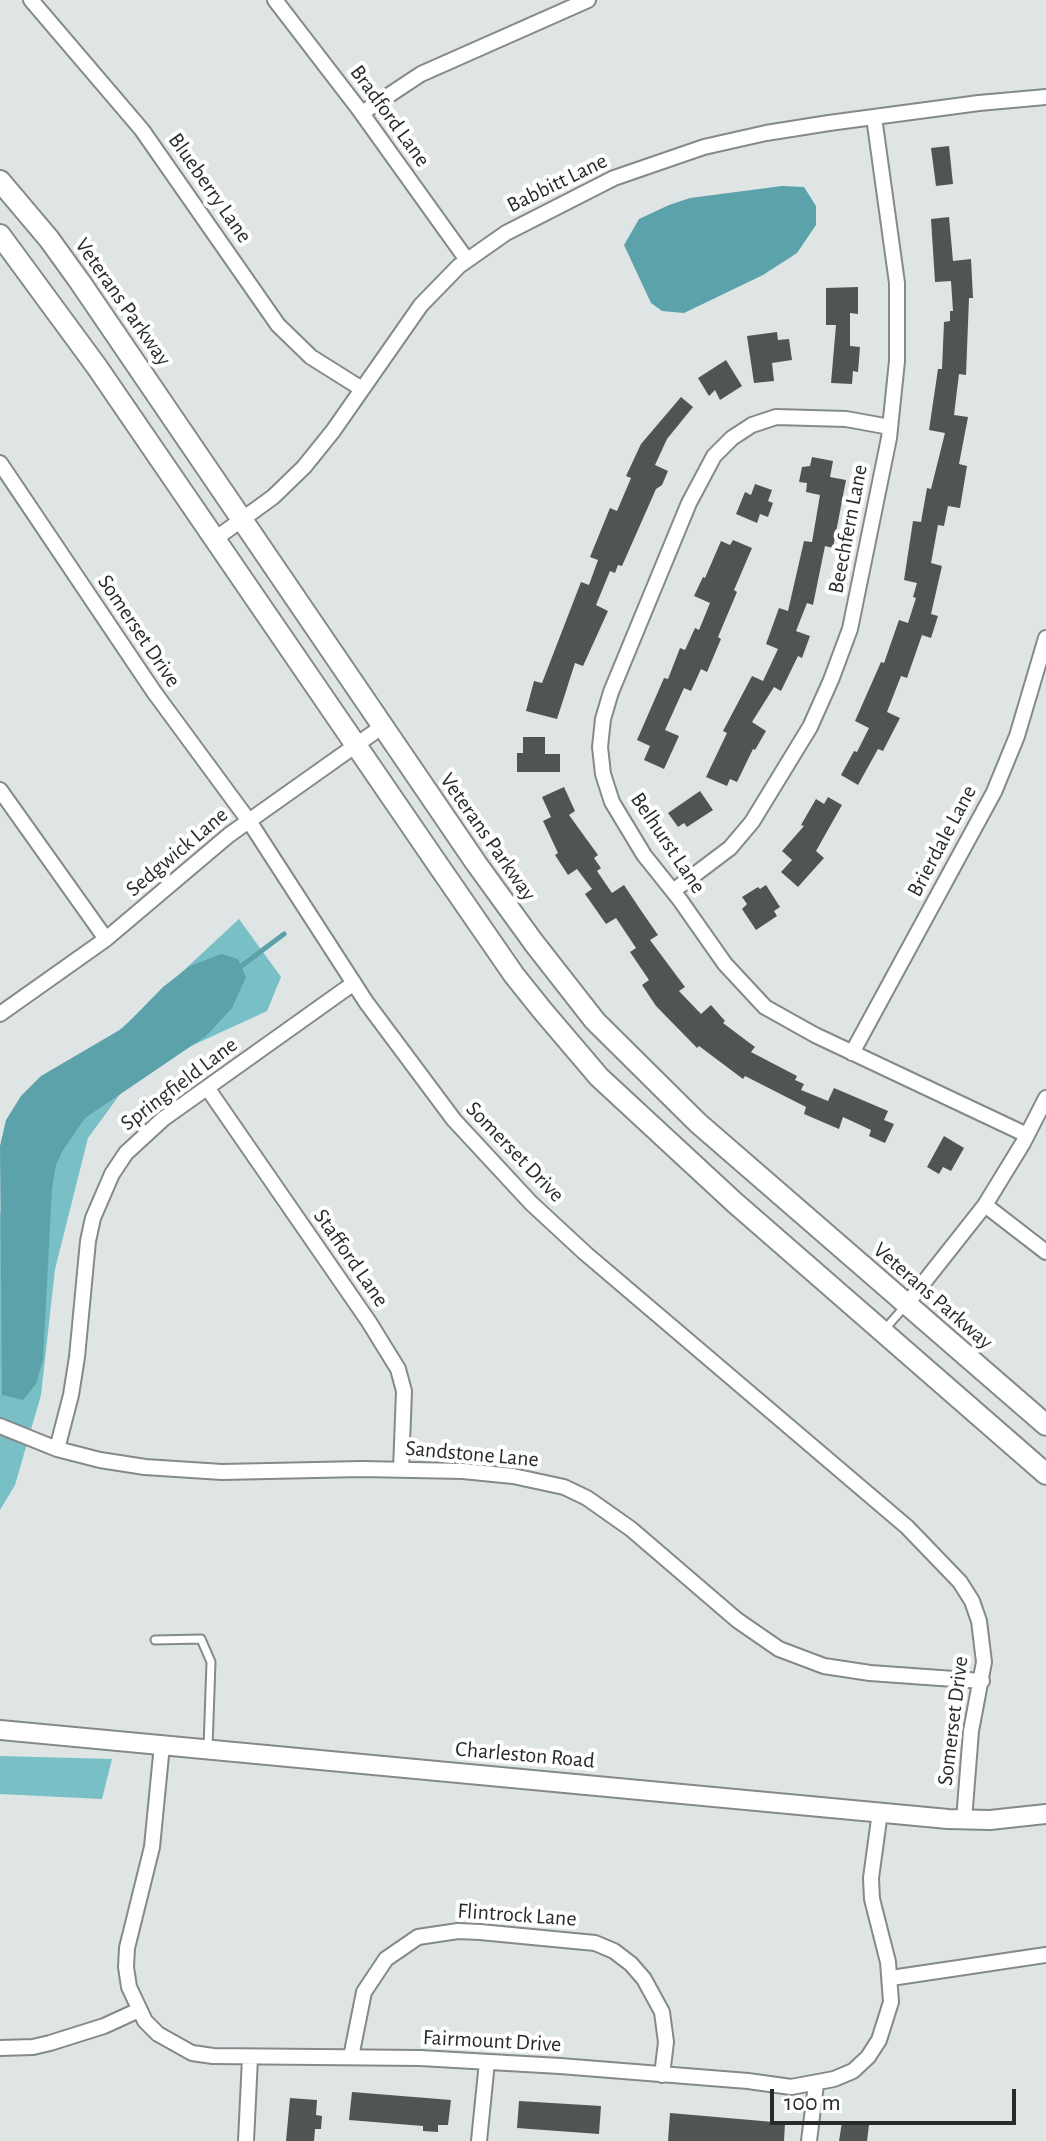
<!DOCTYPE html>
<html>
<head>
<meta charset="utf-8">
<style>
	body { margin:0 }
	#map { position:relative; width:1046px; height:2141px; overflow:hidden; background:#dfe5e5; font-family:"Alegreya Sans",sans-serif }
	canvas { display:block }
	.scale { position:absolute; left:770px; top:2089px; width:246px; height:36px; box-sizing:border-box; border:4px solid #292b2b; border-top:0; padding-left:10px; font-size:24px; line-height:28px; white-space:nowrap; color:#292b2b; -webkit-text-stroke:6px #fff; paint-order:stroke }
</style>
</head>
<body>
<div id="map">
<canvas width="1046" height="2141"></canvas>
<div class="scale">100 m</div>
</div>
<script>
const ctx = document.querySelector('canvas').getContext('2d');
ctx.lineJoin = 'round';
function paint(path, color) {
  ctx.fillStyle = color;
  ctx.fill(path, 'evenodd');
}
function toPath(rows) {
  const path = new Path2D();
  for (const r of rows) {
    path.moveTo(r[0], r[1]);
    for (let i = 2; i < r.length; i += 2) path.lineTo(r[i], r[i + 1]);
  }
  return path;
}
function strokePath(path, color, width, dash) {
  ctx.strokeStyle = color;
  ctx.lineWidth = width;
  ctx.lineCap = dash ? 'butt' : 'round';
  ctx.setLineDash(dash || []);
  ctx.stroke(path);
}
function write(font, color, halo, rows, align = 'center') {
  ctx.font = font + ' "Alegreya Sans",sans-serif';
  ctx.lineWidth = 8;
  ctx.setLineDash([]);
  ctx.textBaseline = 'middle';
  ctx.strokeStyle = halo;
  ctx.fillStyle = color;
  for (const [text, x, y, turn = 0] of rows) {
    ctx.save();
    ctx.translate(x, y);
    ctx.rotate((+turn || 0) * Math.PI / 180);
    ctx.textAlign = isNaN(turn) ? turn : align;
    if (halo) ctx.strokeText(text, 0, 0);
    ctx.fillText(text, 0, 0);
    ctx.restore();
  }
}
const forest = toPath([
	[239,919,281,977,267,1011,137,1071,88,1138,55,1269,41,1395,15,1485,0,1510,0,1214,54,1091],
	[0,1756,112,1759,102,1799,0,1794]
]);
const water = toPath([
	[782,186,804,187,816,206,816,225,797,253,763,275,684,313,662,311,651,303,624,245,639,219,669,205,690,198],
	[221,954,238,959,246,977,232,1008,206,1036,85,1118,63,1150,56,1165,52,1188,43,1360,36,1384,23,1400,2,1395,0,1146,6,1120,21,1096,41,1076,123,1028,163,987,190,966]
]);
const stream = toPath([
	[240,967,284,934]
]);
const building = toPath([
	[949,146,953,184,936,186,931,148],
	[949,217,953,261,971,259,973,298,969,298,966,375,959,374,954,415,968,417,959,464,967,466,960,508,948,506,944,526,938,525,931,563,942,566,931,614,938,616,931,638,922,635,907,678,901,676,887,712,900,718,883,751,878,749,858,785,841,775,854,751,857,752,869,728,855,721,881,662,884,663,899,620,908,623,916,598,913,597,917,583,904,580,913,521,921,522,927,488,931,489,945,433,929,430,938,369,942,369,944,322,950,321,950,311,953,311,951,281,935,282,931,219],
	[858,287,858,314,850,313,850,346,860,347,858,372,853,371,852,384,831,383,836,325,826,325,826,288],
	[777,332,778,340,789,339,792,360,772,363,774,381,754,383,747,336],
	[726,360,742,386,720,400,715,390,709,396,698,378],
	[681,397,693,407,667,439,655,465,668,471,662,485,656,489,622,566,618,565,615,573,610,571,596,605,608,611,583,666,575,663,557,719,526,711,534,681,542,683,581,582,589,585,598,560,590,557,610,508,617,511,631,478,626,476,641,444],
	[812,457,833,461,830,477,846,480,833,548,825,546,813,605,807,603,796,631,810,636,802,658,798,656,781,691,774,687,752,722,766,731,755,750,753,749,737,782,730,779,727,786,706,777,727,733,723,731,752,676,763,681,778,649,766,644,779,608,788,611,804,541,812,542,820,495,806,492,807,483,799,482,802,467,810,466],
	[755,484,772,490,768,501,773,503,768,517,760,514,757,523,736,514,745,492,751,495],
	[733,540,752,548,734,590,737,592,718,637,721,639,707,672,701,669,691,691,684,688,665,730,679,736,664,769,644,760,650,746,637,740,664,678,668,679,680,648,685,650,695,628,699,630,710,603,694,596,703,577,705,578,721,541,730,545],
	[523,737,545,737,545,754,560,754,560,772,517,772,517,753,523,753],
	[564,787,575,811,569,815,598,855,594,858,601,868,597,871,612,893,624,885,640,909,658,935,650,940,685,987,679,991,701,1014,711,1005,725,1021,723,1023,755,1047,751,1052,797,1076,795,1080,804,1084,801,1090,828,1101,834,1088,888,1111,884,1120,894,1124,885,1143,869,1136,871,1130,843,1117,839,1129,804,1114,806,1107,745,1076,743,1079,699,1046,697,1048,656,1006,642,985,649,980,630,952,636,948,616,918,606,924,585,894,592,889,577,869,568,875,555,855,558,853,543,821,551,817,542,797],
	[700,791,713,810,687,827,684,823,678,827,668,813],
	[828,797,842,805,816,851,824,858,798,887,781,872,792,860,782,851,804,826,801,825,816,799,824,804],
	[766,885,780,907,774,911,777,916,756,930,742,909,747,904,742,897,758,887,760,889],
	[944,1136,964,1148,951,1171,943,1167,939,1174,927,1167],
	[352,2092,451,2100,448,2125,438,2125,438,2132,423,2131,423,2126,349,2120],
	[290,2098,317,2100,316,2115,322,2116,321,2129,315,2129,314,2141,286,2141],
	[519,2101,601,2106,599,2134,517,2128],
	[670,2113,785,2123,784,2141,668,2141],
	[842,2122,869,2125,867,2141,839,2141]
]);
const service = toPath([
	[885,1329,906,1305],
	[155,1640,201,1639,211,1662,208,1748]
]);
const minor = toPath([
	[31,0,142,130,278,325,311,357,362,389],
	[275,0,358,108,467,260],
	[362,113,421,74,588,0],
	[890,427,846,419,776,417,752,425,732,438,714,456,689,503,611,692,603,719,600,747,603,774,612,802,644,855,680,900,725,964,765,1007,815,1035,1027,1135],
	[0,463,154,692,249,821,366,1002,454,1120,531,1203,585,1253,907,1527,960,1582,972,1601,979,1621,984,1662,971,1731,964,1820],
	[215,539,273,497,304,467,333,431,421,305,459,266,506,233,614,178,704,147,766,133,829,123,979,103,1046,97],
	[0,790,106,939],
	[673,891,730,848,752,822,810,727,831,680,850,629,889,438,897,361,897,283,874,117],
	[0,1014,106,939,229,835,383,726],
	[852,1053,994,792,1017,736,1046,638],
	[208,1089,369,1322,398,1369,404,1391,401,1470],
	[985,1205,1046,1252],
	[906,1305,985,1205,1023,1143,1046,1098],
	[0,1426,57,1449,100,1460,145,1467,222,1472,362,1469,463,1471,513,1476,564,1487,587,1498,631,1529,737,1620,779,1649,824,1666,870,1673,982,1681],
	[57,1449,71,1395,77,1357,88,1241,93,1218,112,1174,126,1153,163,1119,354,983],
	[162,1745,152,1847,127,1948,126,1967,129,1987,145,2021,158,2034,192,2053,213,2056,420,2058,560,2066,748,2081,791,2087,834,2079,853,2071,868,2057,879,2040,891,2002,888,1962,872,1899,871,1878,880,1812],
	[891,1978,1046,1955],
	[0,2048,33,2047,50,2043,104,2026,139,2010],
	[351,2057,364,1992,386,1959,418,1937,458,1931,480,1932,595,1943,614,1951,631,1964,644,1979,662,2012,666,2042,662,2075],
	[246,2141,250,2058],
	[479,2141,487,2062],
	[809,2141,816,2084]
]);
const tertiary = toPath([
	[0,1730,948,1819,990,1820,1046,1814]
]);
const secondary = toPath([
	[0,181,49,239,80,282,476,863,534,943,595,1021,698,1123,1046,1425],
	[0,235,97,367,436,862,514,975,542,1010,599,1077,734,1202,1046,1474]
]);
const streetNames = [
	["Bradford Lane",390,116,54],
	["Babbitt Lane",557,183,-26],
	["Blueberry Lane",210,188,55],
	["Veterans Parkway",123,302,55],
	["Beechfern Lane",848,529,-79],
	["Somerset Drive",139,631,56],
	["Veterans Parkway",488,837,55],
	["Brierdale Lane",942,841,-62],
	["Belhurst Lane",668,843,56],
	["Sedgwick Lane",177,852,-40],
	["Springfield Lane",179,1084,-37],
	["Somerset Drive",515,1152,46],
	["Stafford Lane",351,1258,55],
	["Veterans Parkway",933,1296,41],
	["Sandstone Lane",472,1454,5],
	["Somerset Drive",953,1721,-83],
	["Charleston Road",525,1755,5],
	["Flintrock Lane",517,1915,4],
	["Fairmount Drive",492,2041,3]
];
paint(forest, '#78bfc6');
paint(water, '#5ba2aa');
strokePath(stream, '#5ba2aa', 5);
paint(building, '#505455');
strokePath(service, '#84898a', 11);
strokePath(minor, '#84898a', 18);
strokePath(tertiary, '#84898a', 22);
strokePath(secondary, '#84898a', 24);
strokePath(service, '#fff', 7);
strokePath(minor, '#fff', 14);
strokePath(tertiary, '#fff', 18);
strokePath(secondary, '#fff', 20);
write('22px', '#292b2b', '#fff', streetNames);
</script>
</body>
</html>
